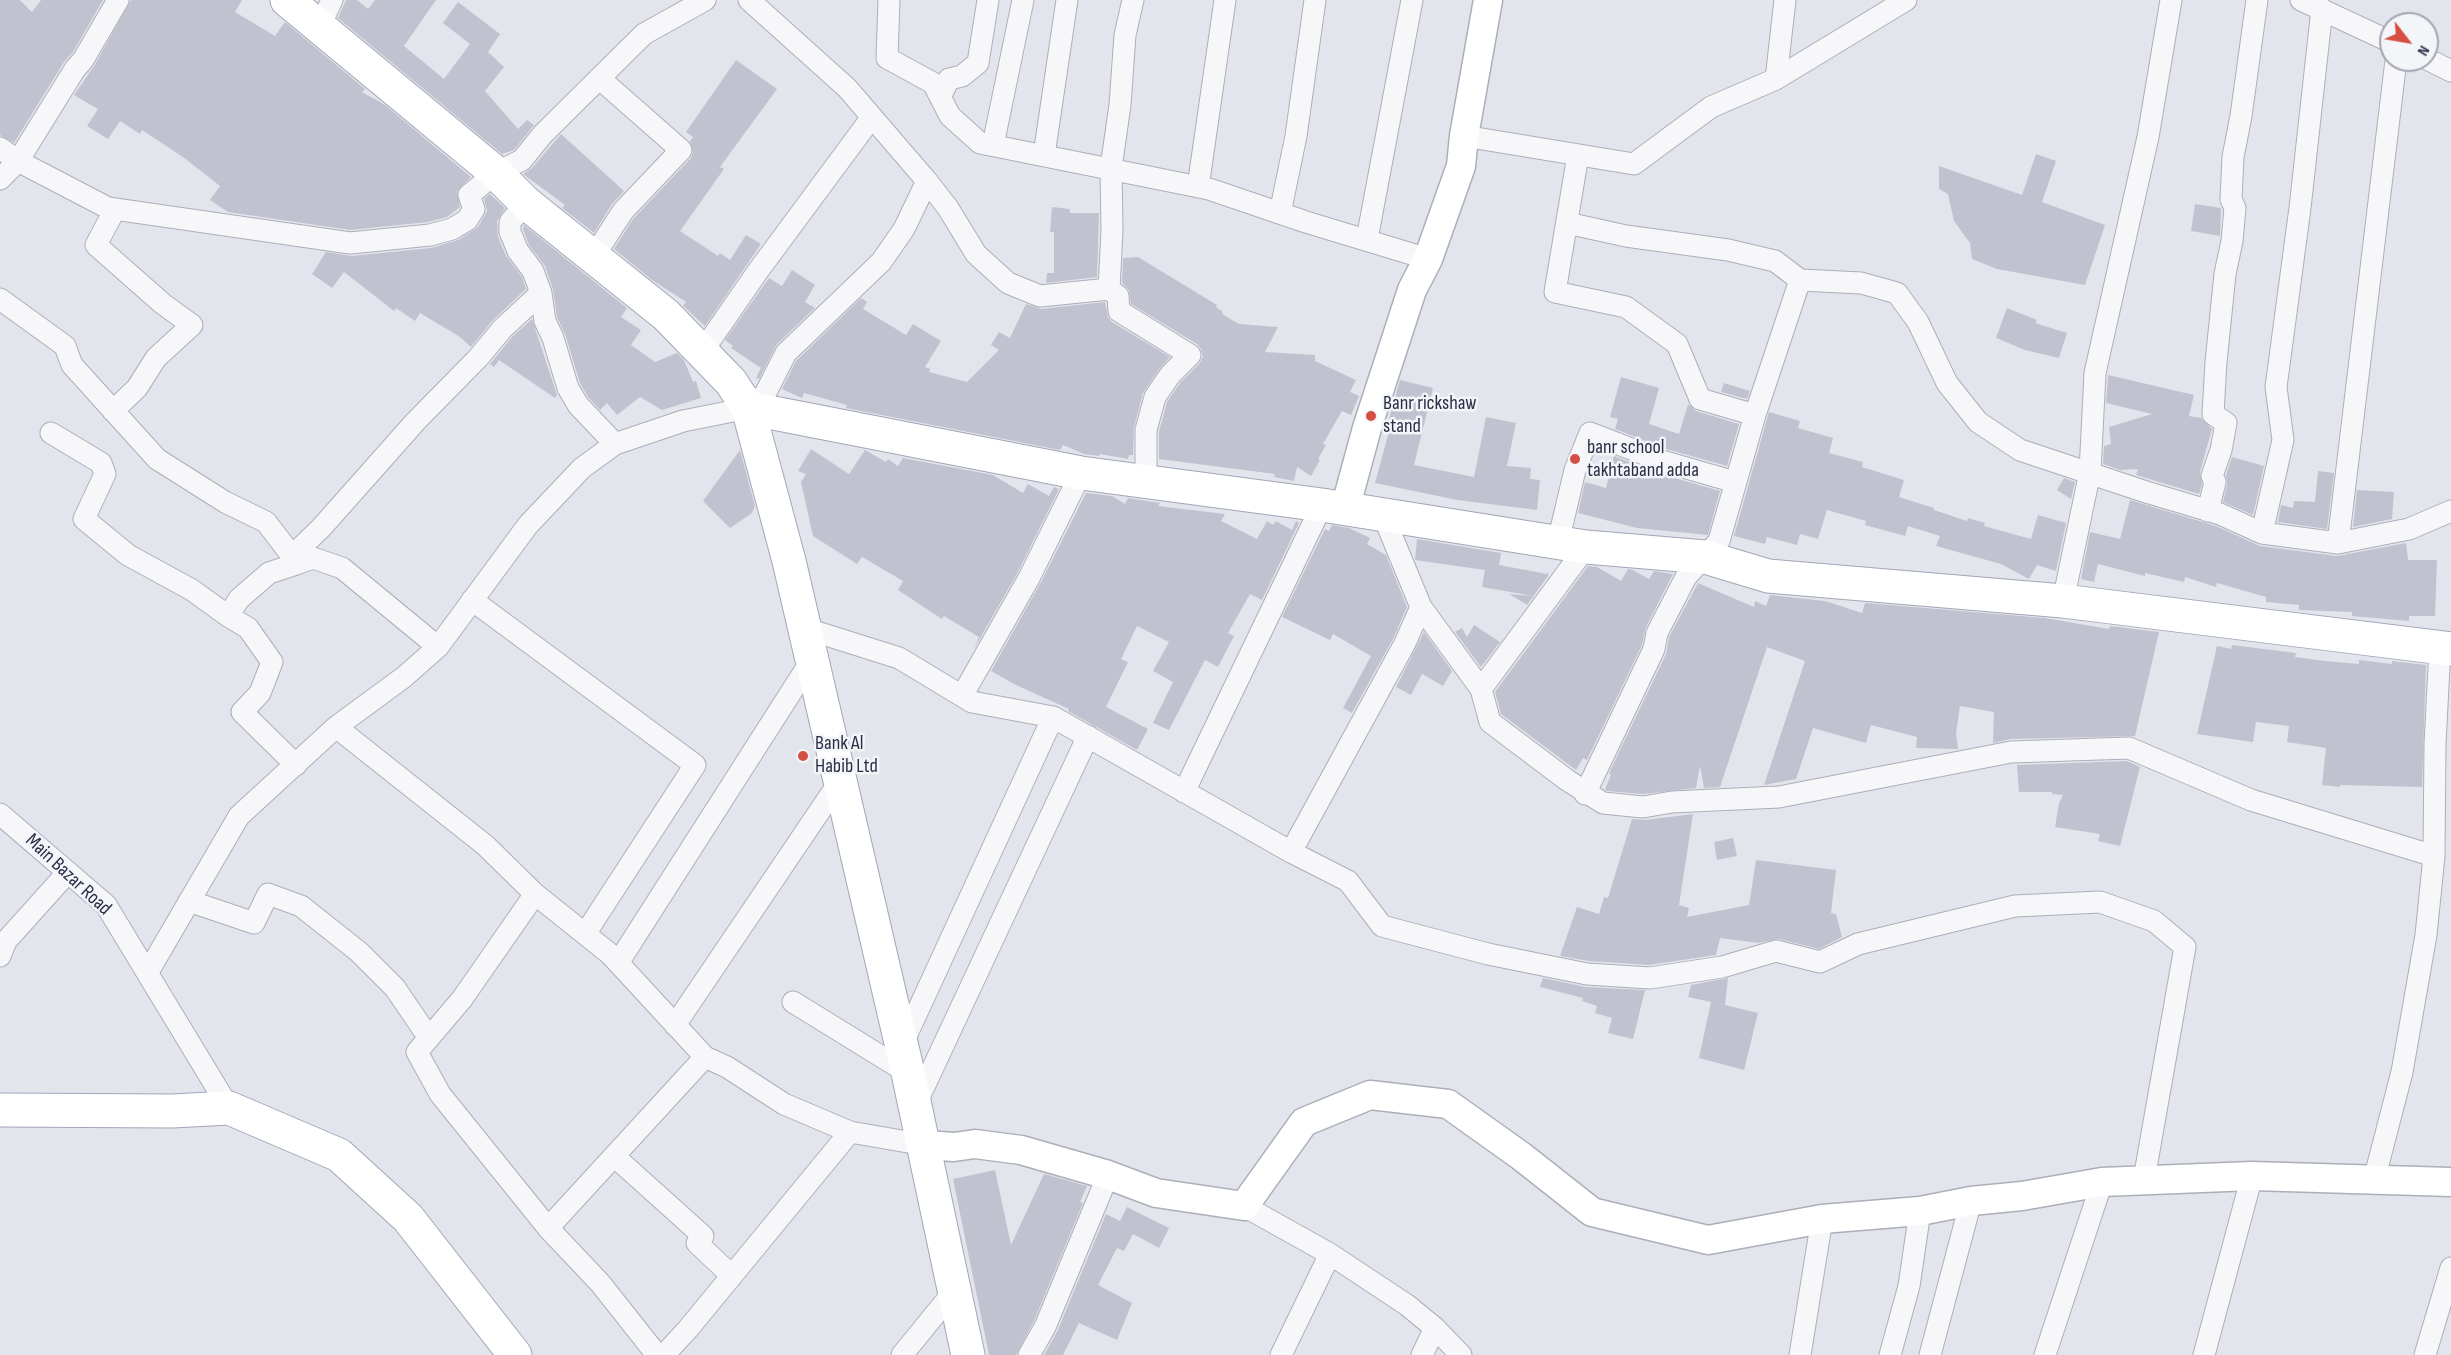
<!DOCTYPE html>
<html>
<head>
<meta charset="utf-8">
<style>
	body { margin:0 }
	#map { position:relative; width:2451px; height:1355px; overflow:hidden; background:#e3e5ec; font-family:"Sofia Sans Condensed",sans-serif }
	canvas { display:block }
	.north { position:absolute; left:2379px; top:12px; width:60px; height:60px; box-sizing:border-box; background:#f3f5f9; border:2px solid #a3a5b1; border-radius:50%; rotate:121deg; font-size:16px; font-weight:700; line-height:24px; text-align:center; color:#2a2e45 }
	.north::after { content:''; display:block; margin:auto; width:21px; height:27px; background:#d54e44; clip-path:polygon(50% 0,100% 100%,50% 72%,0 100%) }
</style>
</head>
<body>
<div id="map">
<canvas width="2451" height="1355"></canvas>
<div class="north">N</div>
</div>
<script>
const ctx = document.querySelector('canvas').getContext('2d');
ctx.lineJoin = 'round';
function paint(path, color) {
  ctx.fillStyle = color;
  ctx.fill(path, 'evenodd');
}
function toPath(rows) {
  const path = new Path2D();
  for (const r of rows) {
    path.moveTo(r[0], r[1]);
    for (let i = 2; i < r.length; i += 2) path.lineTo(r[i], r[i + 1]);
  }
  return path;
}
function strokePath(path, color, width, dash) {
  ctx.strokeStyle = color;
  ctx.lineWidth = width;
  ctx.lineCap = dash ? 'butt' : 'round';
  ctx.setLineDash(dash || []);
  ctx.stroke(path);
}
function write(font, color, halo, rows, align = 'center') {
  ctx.font = font + ' "Sofia Sans Condensed",sans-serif';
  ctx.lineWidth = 5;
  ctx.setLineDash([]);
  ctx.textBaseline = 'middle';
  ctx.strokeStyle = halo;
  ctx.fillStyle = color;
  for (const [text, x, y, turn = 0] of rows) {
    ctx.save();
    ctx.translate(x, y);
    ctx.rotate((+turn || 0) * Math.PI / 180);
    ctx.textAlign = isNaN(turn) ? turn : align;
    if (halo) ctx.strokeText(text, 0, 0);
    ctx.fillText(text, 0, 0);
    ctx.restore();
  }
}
const building = toPath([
	[0,0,20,0,32,12,41,0,103,0,73,52,64,62,14,143,0,135],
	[131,0,242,0,235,12,275,36,285,22,365,89,362,92,385,105,471,177,457,191,460,207,447,217,428,222,350,230,228,212,210,200,220,186,183,157,142,130,140,134,120,121,108,139,87,126,98,109,74,95,94,66],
	[346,0,357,0,368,9,375,0,436,0,404,46,444,79,470,44,443,23,458,2,500,34,488,52,504,67,485,91,518,129,527,120,534,125,514,150,502,154,338,18],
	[736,60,777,89,720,167,724,169,680,231,718,256,720,253,730,260,746,235,761,244,705,326,683,306,686,302,652,280,614,249,633,219,691,158,693,152,690,141,693,137,686,132],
	[561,134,624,191,612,204,594,233,562,208,565,205,523,174,532,168],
	[2036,154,2056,161,2042,202,2105,225,2085,285,1997,269,1972,259,1970,243,1954,221,1948,194,1939,189,1939,166,2022,195],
	[490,194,505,208,497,221,498,237,506,256,522,277,526,289,494,319,471,347,460,337,420,313,415,321,396,308,394,311,344,272,332,288,312,274,326,252,351,256,431,248,458,240,478,227,487,211,484,199],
	[2195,204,2221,208,2220,236,2191,231],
	[1052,207,1070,209,1070,213,1099,213,1097,277,1046,283,1047,273,1054,273,1054,232,1050,232],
	[524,225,627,308,621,317,641,330,631,345,655,362,677,353,684,360,693,382,696,381,701,398,662,410,640,397,617,415,607,403,600,410,588,397,580,383,565,334,557,317,553,289,545,266,529,245,523,229],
	[1138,257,1217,305,1216,307,1223,312,1222,314,1239,324,1278,327,1265,352,1315,355,1315,361,1356,380,1350,392,1359,396,1351,415,1342,411,1323,444,1326,445,1318,459,1320,460,1311,476,1297,467,1294,481,1274,477,1275,474,1159,459,1159,432,1167,402,1180,383,1199,364,1203,357,1201,349,1197,344,1131,304,1129,290,1122,283,1123,258],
	[792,270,815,285,805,302,815,308,777,344,759,379,756,378,761,368,731,348,733,346,725,340,769,278,782,286],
	[861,298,867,302,863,309,906,335,913,324,941,341,925,367,930,369,929,372,967,382,999,350,991,345,999,332,1010,338,1026,304,1041,309,1105,302,1108,317,1112,322,1170,357,1160,368,1143,393,1134,427,1133,455,1129,455,1128,459,1100,454,1099,456,1084,454,1063,445,1060,450,846,408,847,405,804,393,802,398,782,389,796,361],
	[2007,308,2037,320,2035,323,2067,333,2059,358,2025,350,1996,338],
	[532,319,557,395,555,398,499,360,494,367,490,364,512,337],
	[2108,375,2194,395,2189,416,2201,418,2212,429,2200,472,2202,484,2199,494,2136,475,2138,469,2120,470,2103,464,2104,446,2111,444,2109,427,2152,414,2106,403],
	[1621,377,1659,388,1649,424,1679,434,1688,404,1696,411,1739,424,1727,466,1666,449,1615,429,1618,419,1610,417],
	[1400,380,1433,388,1414,465,1474,477,1486,417,1516,423,1507,466,1531,468,1530,479,1540,480,1537,510,1457,500,1375,483,1391,424,1388,423],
	[1724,383,1750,391,1747,399,1721,392],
	[1769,412,1800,421,1798,428,1833,438,1829,453,1863,462,1862,467,1904,480,1899,497,1934,508,1934,510,1967,521,1968,518,1985,523,1984,526,2031,539,2038,515,2066,523,2056,571,2037,565,2029,579,2001,564,1936,546,1940,536,1908,526,1905,536,1865,525,1866,521,1827,510,1818,539,1800,534,1797,545,1767,537,1765,544,1734,536],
	[811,449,849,474,865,450,886,462,888,459,898,466,903,458,993,475,1023,493,1028,484,1049,496,1054,487,1059,489,1018,572,974,649,979,637,944,616,942,619,898,590,903,581,862,557,857,564,813,536,801,482,806,474,798,471],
	[740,450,755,506,752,513,730,528,703,501],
	[1614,456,1657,473,1720,491,1708,535,1637,528,1578,513,1585,482,1606,488],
	[2232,457,2264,466,2253,515,2223,502,2227,485,2226,475],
	[2318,471,2334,473,2327,529,2278,522,2281,505,2293,508,2294,501,2315,502],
	[2064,478,2075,482,2071,499,2057,490],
	[2357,490,2394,492,2392,519,2353,527],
	[1086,493,1112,496,1125,504,1128,498,1160,503,1158,506,1225,514,1221,521,1257,539,1267,521,1273,525,1276,521,1292,530,1296,521,1299,523,1262,600,1250,594,1228,633,1234,636,1218,667,1205,660,1169,730,1153,723,1173,682,1153,671,1169,642,1137,626,1121,659,1128,662,1106,707,1148,729,1137,750,1068,711,1069,709,1016,685,991,671,1040,584],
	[2130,500,2216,526,2260,546,2337,556,2406,543,2408,560,2437,560,2435,616,2409,616,2409,621,2352,616,2352,612,2299,610,2299,605,2266,602,2266,597,2217,583,2216,587,2185,577,2184,582,2145,573,2145,576,2098,564,2094,582,2081,579,2090,532,2120,539],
	[1332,525,1349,528,1370,538,1367,544,1386,555,1407,607,1394,637,1352,713,1343,708,1371,656,1333,634,1330,640,1282,617,1325,529,1329,531],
	[1417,539,1501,553,1499,565,1547,574,1548,572,1548,576,1527,605,1509,594,1533,596,1482,587,1485,570,1415,560],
	[1588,566,1597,567,1621,581,1628,569,1633,570,1649,579,1654,571,1673,574,1646,627,1642,645,1587,760,1583,758,1576,770,1501,714,1495,692],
	[1698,583,1754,607,1755,601,1766,606,1770,595,1825,601,1862,613,1865,603,2045,618,2109,629,2110,626,2159,632,2135,736,2011,739,1993,743,1994,712,1960,706,1956,733,1958,749,1916,748,1917,737,1871,725,1866,743,1813,728,1796,779,1764,785,1805,661,1767,647,1720,787,1704,788,1700,766,1696,788,1643,794,1607,791,1605,789,1611,775,1609,773,1666,654,1669,637],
	[1474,625,1500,642,1481,667,1455,632,1462,628,1467,637],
	[1424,632,1452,671,1443,686,1422,674,1411,695,1396,687],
	[2232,645,2296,653,2295,657,2325,661,2359,664,2359,660,2392,664,2392,661,2426,665,2422,787,2340,785,2340,787,2322,785,2326,748,2287,742,2289,726,2256,722,2253,742,2197,734,2217,646,2231,649],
	[2127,761,2140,767,2120,846,2098,841,2100,834,2055,827,2059,803,2063,795,2052,794,2052,792,2019,792,2017,765],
	[1693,814,1679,905,1689,908,1687,917,1749,905,1756,860,1836,870,1831,913,1836,914,1842,937,1819,949,1779,939,1758,943,1720,938,1716,955,1649,965,1589,961,1560,956,1577,907,1599,914,1604,897,1608,898,1632,819,1645,820],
	[1733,838,1737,856,1717,860,1714,842],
	[1543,978,1586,987,1645,990,1633,1039,1608,1033,1612,1018,1595,1013,1597,1006,1582,1001,1583,998,1540,987],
	[1728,978,1725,1005,1717,1003,1758,1013,1744,1070,1699,1058,1711,1002,1688,997,1691,985],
	[995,1170,1011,1245,1044,1174,1087,1186,1080,1202,1083,1203,1034,1321,1016,1355,989,1355,953,1179],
	[1127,1207,1169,1228,1159,1248,1133,1234,1124,1251,1117,1248,1098,1285,1132,1303,1117,1340,1079,1323,1063,1355,1044,1355,1057,1332,1106,1214,1120,1221]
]);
const street = toPath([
	[889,0,887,58,933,83,950,116,980,143,1209,189,1306,222,1428,259],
	[2301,0,2391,42],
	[319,28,332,0],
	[2427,59,2451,71],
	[1776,79,1785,0],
	[940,97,949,79,962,76,978,63,988,0],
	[1464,136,1634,164,1711,107,1776,79,1906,0],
	[993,145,1023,0],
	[0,148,18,161,108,208,350,243,430,235,452,229,467,220,474,209,469,195,496,173,522,160,543,134,644,34,705,0],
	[1044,155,1067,0],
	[1578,155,1555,292,1626,307,1677,344,1700,399,1755,415],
	[0,179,18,161,75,69,83,60,118,0],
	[927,181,948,208,976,254,1008,283,1040,296,1109,289,1118,296,1119,311,1190,355,1170,375,1155,397,1146,430,1146,480],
	[1198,187,1225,0],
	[526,203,510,222,510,232,518,251,533,271,541,293,545,321,553,338,568,388,578,405,615,444],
	[1280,213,1296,136,1315,0],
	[1567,223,1626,236,1728,250,1775,261,1800,280,1861,283,1897,293,1918,322,1947,383,1978,422,2020,450,2146,492,2220,514,2262,533,2338,543,2409,529,2451,511],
	[1367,239,1412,0],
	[594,256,623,211,681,150,599,78],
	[1109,289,1112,230,1111,168,1120,105,1125,35,1133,0],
	[0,299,65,346,72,365,157,459,225,502,266,522,292,556,296,564,313,558,342,568,438,647],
	[702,352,758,271,872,117],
	[113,411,137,388,156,358,192,325,163,304,96,245,115,209],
	[51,433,101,463,105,474,84,519,128,555,192,590,228,616,239,599,269,573,296,564],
	[2208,511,2215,482,2212,476,2221,450,2226,423,2213,414,2216,362,2225,274,2232,241,2235,208,2231,199,2233,157,2241,116,2257,0],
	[1383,515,1421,607,1481,689,1490,722,1567,780,1603,803,1643,807,1672,802,1779,797,2011,752,2129,748,2251,800,2434,856],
	[2262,533,2283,440,2276,387,2300,208,2322,9],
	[1558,542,1575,470,1590,433,1662,461,1735,482],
	[2338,543,2396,60],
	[292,556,321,528,416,421,478,358,503,328,541,293],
	[472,600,695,765,585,934],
	[2063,601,2090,472,2095,373,2148,137,2171,0],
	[228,616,248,628,272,662,260,693,242,712,296,765],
	[804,628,899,658,972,702,1053,717,1291,852,1348,881,1382,926,1488,954,1587,974,1650,978,1722,967,1776,951,1820,962,1858,944,2015,906,2100,902,2154,921,2185,947,2144,1179],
	[1481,689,1586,547],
	[962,696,1029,578,1081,473],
	[336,727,485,845,535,894,610,954,705,1057,727,1067,784,1104,850,1132,925,1145],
	[1184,792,1322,505],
	[1585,794,1654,649,1657,633,1686,577,1719,541,1755,415,1800,280],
	[0,814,106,905,229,1108],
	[1291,852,1405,643,1421,607],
	[535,894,462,999,417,1052,440,1094,548,1228],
	[189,901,254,923,268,894,301,906,359,952,395,988,429,1038],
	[0,956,6,941,68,872],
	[618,963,811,661],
	[148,972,239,816,336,727,404,677,438,647,528,525,582,468,615,444,683,421,748,408,765,394,786,353,881,262,904,229,927,181,847,88,749,0],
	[793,1002,908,1073],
	[675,1025,840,781],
	[902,1045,1053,717],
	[915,1106,1088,736],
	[614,1156,703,1236,697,1243,732,1276],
	[2374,1180,2402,1072,2426,935,2434,856,2435,744,2440,648],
	[1244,1206,1330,1254,1407,1305,1435,1328,1461,1355],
	[657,1355,600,1283,548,1228,705,1057],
	[664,1355,688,1329,850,1132],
	[902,1355,955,1290],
	[1029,1355,1045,1327,1108,1175],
	[1281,1355,1330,1254],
	[1422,1355,1435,1328],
	[1800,1355,1822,1219],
	[1890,1355,1909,1286,1920,1211],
	[1930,1355,1971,1201],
	[2045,1355,2102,1182],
	[2204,1355,2252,1176],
	[2425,1355,2451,1268]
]);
const secondary = toPath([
	[1345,509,1367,428,1412,290,1428,259,1461,166,1464,136,1488,0],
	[925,1145,954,1147,975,1144,1021,1150,1108,1175,1156,1193,1244,1206,1304,1122,1370,1095,1448,1104,1521,1156,1592,1212,1708,1240,1822,1219,1920,1211,1971,1201,2022,1196,2102,1182,2252,1176,2451,1182]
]);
const primary = toPath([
	[287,0,496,173,526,203,666,315,731,382,748,408,789,561,908,1073,968,1355],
	[748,408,1081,473,1322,505,1586,547,1705,557,1768,576,2063,601,2451,649],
	[0,1110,172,1111,229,1108,339,1155,408,1218,515,1355]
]);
const markers = [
	[1371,416,6,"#d54e44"],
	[1575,459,6,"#d54e44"],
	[803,756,6,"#d54e44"]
];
const poiNames = [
	["Banr rickshaw",1383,404],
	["stand",1383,427],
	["banr school",1587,448],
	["takhtaband adda",1587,471],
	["Bank Al",815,744],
	["Habib Ltd",815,767]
];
const streetNames = [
	["Main Bazar Road",68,875,43]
];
paint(building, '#c0c3cf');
strokePath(street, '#acaeba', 23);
strokePath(secondary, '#acaeba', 31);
strokePath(primary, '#a2a6b8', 35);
strokePath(street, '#f7f7fa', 21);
strokePath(secondary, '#fff', 28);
strokePath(primary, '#fff', 33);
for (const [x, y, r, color] of markers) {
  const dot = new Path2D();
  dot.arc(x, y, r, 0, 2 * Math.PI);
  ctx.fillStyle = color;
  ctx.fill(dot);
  strokePath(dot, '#f3f5f9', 2);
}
write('20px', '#2a2e45', '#f3f5f9', poiNames, 'left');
write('20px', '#2a2e45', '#f3f5f9', streetNames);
</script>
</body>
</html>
